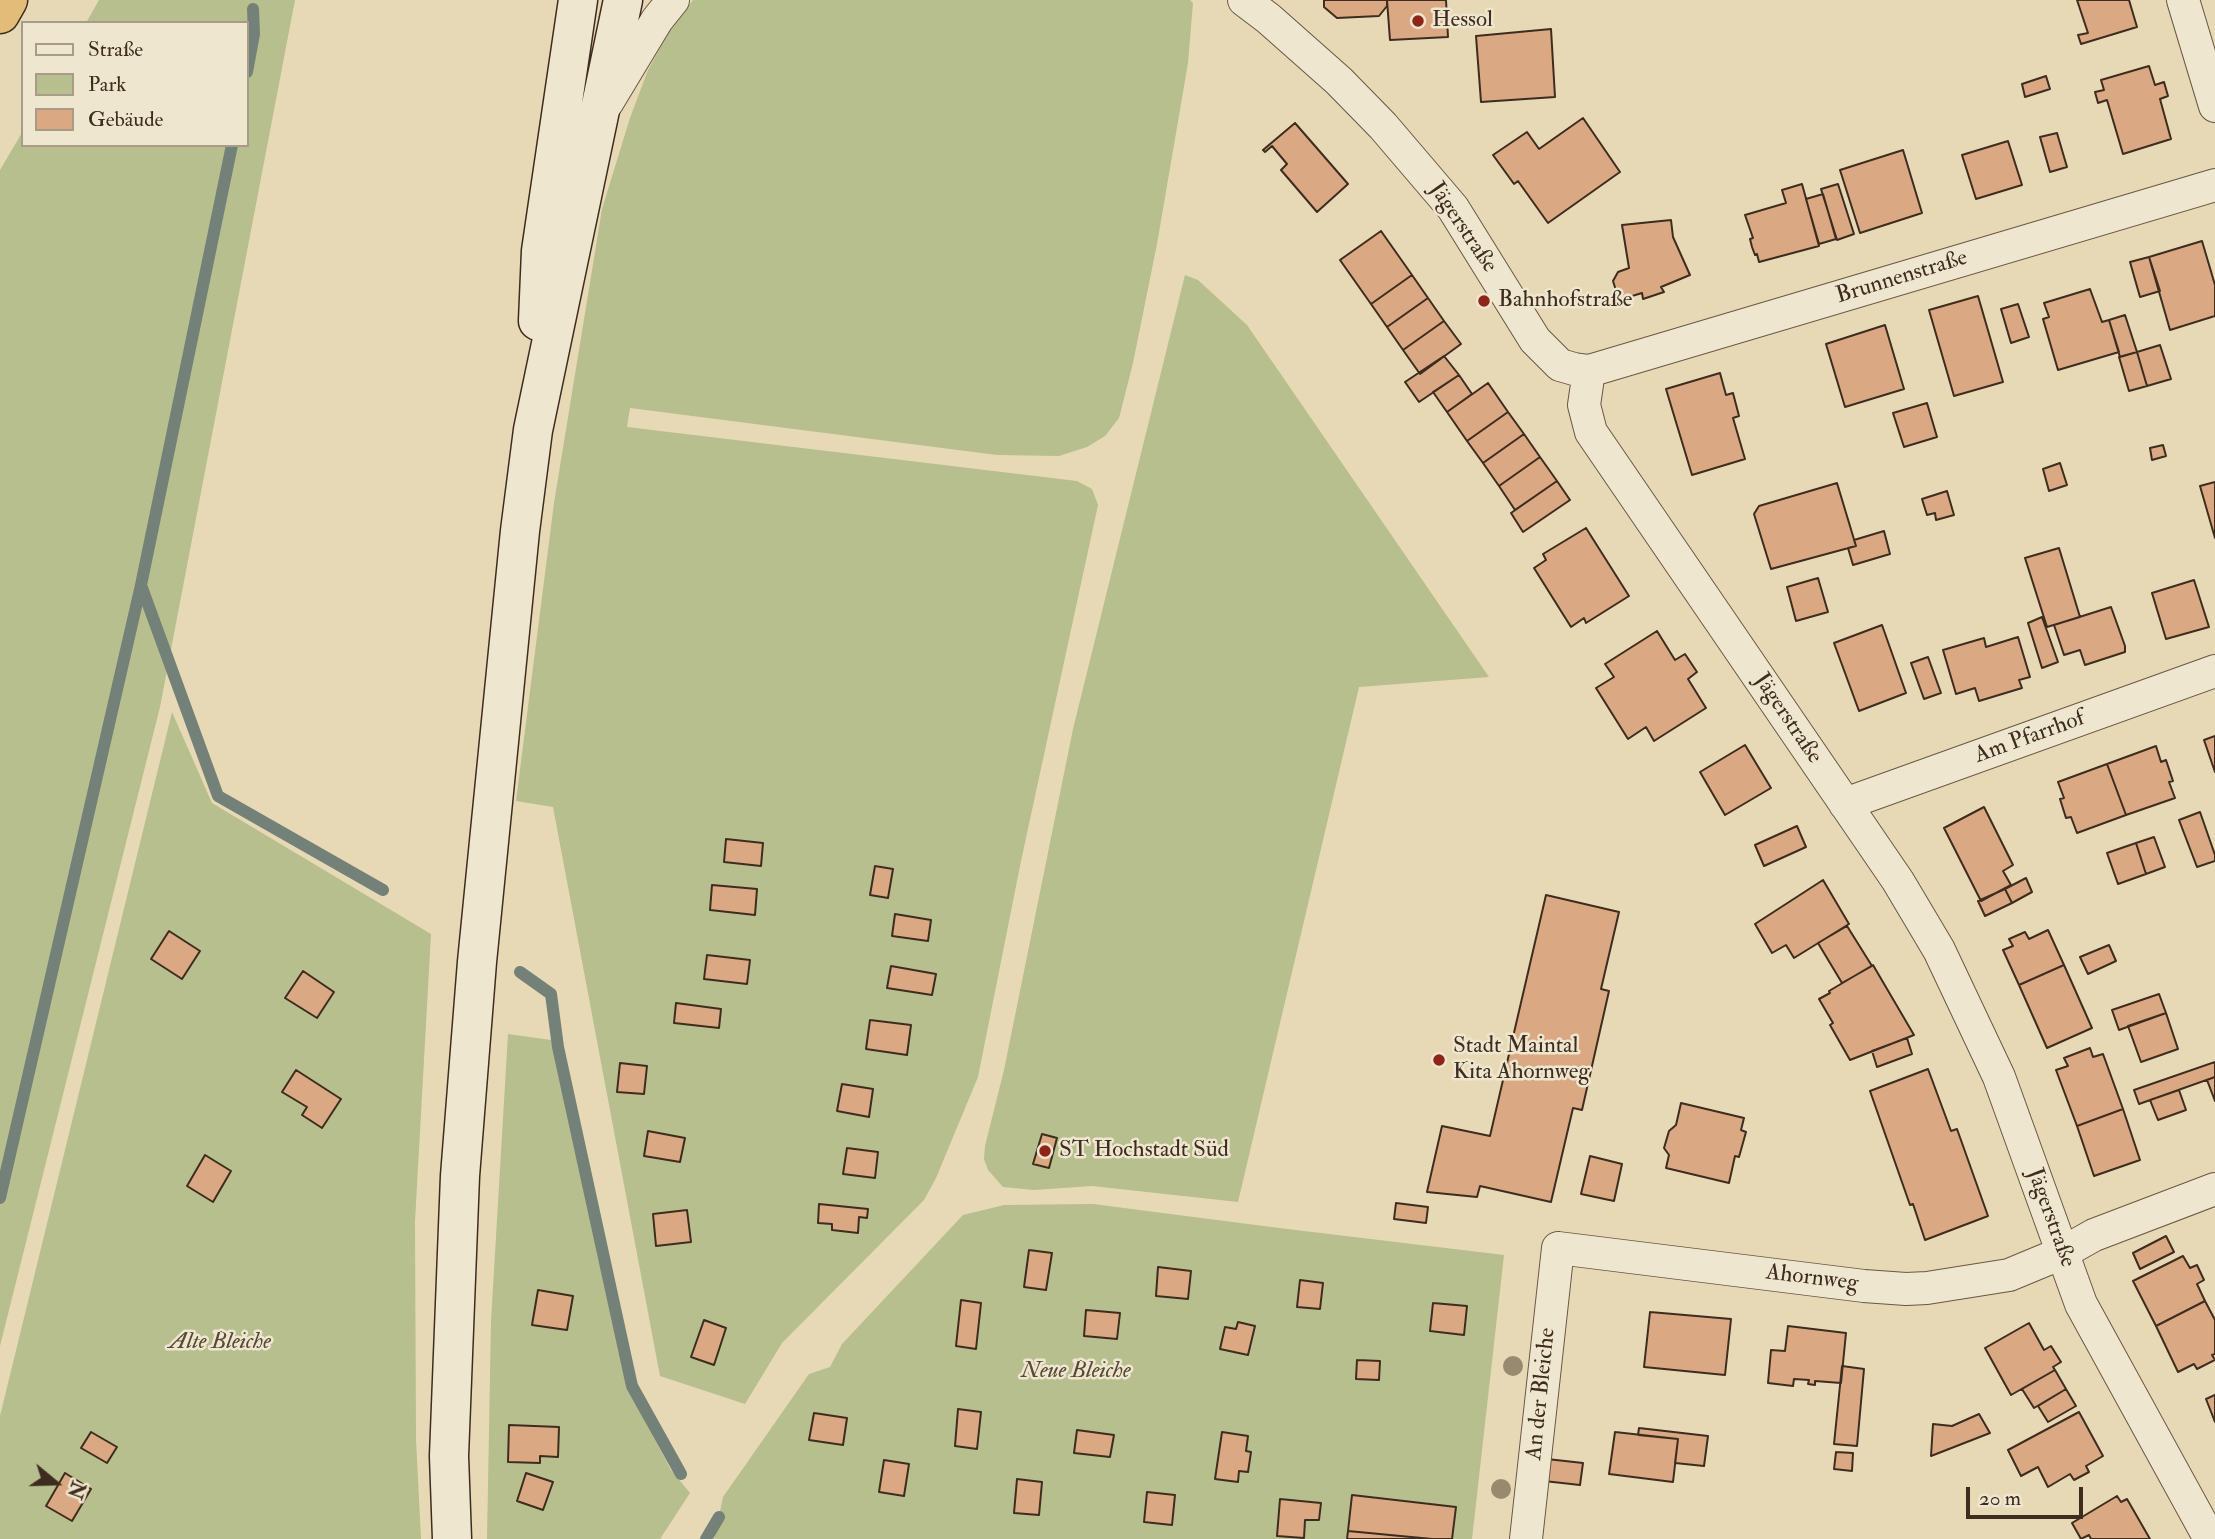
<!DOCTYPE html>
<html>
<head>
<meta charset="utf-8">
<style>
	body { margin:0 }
	#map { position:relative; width:2215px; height:1539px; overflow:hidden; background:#e7d9b5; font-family:"IM FELL Double Pica",serif }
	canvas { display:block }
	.legend { position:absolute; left:21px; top:21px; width:228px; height:126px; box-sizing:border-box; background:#efe6cf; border:2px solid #a89c89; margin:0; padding:9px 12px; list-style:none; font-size:21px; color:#3e2c1f }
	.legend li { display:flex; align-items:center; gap:14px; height:35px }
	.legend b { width:35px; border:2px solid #a89c89 }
	.north { position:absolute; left:21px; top:1448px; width:70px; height:70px; -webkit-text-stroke:5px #efe6cf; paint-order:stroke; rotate:109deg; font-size:19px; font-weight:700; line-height:28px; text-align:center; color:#3e2c1f }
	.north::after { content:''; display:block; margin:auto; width:24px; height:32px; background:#3e2c1f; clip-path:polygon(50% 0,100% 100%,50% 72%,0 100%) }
	.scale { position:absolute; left:1966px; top:1487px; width:117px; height:32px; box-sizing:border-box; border:4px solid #3e2c1f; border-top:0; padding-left:9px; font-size:21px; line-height:24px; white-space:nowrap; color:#3e2c1f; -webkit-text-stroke:5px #efe6cf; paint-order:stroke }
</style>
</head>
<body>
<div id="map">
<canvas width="2215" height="1539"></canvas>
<ul class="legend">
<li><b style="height:9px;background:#efe6cf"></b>Straße</li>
<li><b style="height:19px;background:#b6bf8d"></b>Park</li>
<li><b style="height:19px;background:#daa983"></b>Gebäude</li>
</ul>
<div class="north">N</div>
<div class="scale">20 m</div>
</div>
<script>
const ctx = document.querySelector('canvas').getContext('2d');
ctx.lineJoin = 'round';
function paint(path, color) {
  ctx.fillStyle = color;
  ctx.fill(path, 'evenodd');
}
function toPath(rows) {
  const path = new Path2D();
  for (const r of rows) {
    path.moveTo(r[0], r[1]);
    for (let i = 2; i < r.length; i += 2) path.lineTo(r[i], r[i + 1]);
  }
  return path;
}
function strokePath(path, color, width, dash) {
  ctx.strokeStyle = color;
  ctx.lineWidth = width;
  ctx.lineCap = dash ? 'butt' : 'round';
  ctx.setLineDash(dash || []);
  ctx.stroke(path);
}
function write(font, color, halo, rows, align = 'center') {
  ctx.font = font + ' "IM FELL Double Pica",serif';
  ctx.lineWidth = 5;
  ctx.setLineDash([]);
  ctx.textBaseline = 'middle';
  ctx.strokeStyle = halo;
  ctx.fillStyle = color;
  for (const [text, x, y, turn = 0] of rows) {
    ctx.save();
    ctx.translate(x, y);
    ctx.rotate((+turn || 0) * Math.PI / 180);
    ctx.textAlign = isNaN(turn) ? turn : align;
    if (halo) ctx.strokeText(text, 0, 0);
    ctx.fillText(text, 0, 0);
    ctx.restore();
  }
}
const green = toPath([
	[99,0,295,0,160,707,0,1346,0,170,23,131,23,145,247,145,247,23,86,23],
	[693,0,1190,0,1193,3,1188,63,1157,244,1133,363,1119,418,1105,436,1087,447,1059,456,997,455,630,408,627,427,1077,481,1092,489,1098,505,1021,861,978,1077,936,1178,924,1200,782,1343,745,1404,660,1376,553,807,516,801,554,503,602,209,630,118,648,70,671,28],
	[1185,275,1198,280,1247,325,1489,677,1359,687,1238,1202,1092,1186,1034,1190,1003,1187,988,1170,984,1159,985,1146,1004,1070,1073,729],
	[172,712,212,803,431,934,415,1221,416,1439,421,1539,0,1539,0,1416],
	[508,1034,551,1040,631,1395,671,1470,690,1493,660,1539,487,1539,491,1321],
	[1093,1204,1279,1228,1504,1255,1472,1539,714,1539,723,1497,809,1374,830,1367,842,1344,963,1215,1004,1205]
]);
const stream = toPath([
	[247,72,254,34,253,9],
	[232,145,141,585,218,796,383,890],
	[520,972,551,994,558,1047,632,1386,681,1474],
	[0,1198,141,585],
	[706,1539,719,1517]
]);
const building = toPath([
	[1324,0,1387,0,1387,6,1379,16,1337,18,1324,7,1324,0],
	[1387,0,1446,0,1448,37,1390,40,1387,0],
	[2077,0,2129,0,2137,27,2081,44,2078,35,2088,33,2077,0],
	[1551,29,1555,97,1481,102,1476,36,1551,29],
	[2149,66,2155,85,2164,82,2168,96,2160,99,2171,139,2123,154,2107,100,2098,103,2095,92,2104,90,2101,80,2149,66],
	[2046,76,2050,89,2025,97,2022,84,2046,76],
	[1583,118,1620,172,1548,223,1518,181,1514,184,1493,155,1527,132,1539,149,1583,118],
	[1295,123,1348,184,1317,212,1281,170,1287,164,1272,146,1265,152,1263,150,1295,123],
	[2057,133,2067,167,2050,172,2040,137,2057,133],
	[2008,141,2022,185,1976,199,1962,155,2008,141],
	[1903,150,1922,213,1860,233,1840,170,1903,150],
	[1802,184,1819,246,1759,262,1757,254,1755,255,1752,247,1750,239,1753,238,1745,215,1786,203,1782,190,1802,184],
	[1838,184,1854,234,1837,240,1821,189,1838,184],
	[1823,194,1836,239,1819,244,1806,199,1823,194],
	[1671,220,1673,237,1690,275,1661,287,1664,292,1643,299,1642,293,1619,300,1613,281,1618,272,1629,268,1622,225,1671,220],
	[1381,231,1412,275,1371,304,1340,260,1381,231],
	[2202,241,2215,285,2215,316,2170,330,2149,257,2202,241],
	[2149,257,2160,291,2140,297,2130,262,2149,257],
	[1412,275,1428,298,1387,327,1371,304,1412,275],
	[2090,289,2102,322,2109,320,2119,352,2058,370,2043,319,2049,317,2044,303,2090,289],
	[1978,296,2003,382,1954,396,1929,310,1978,296],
	[1428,298,1444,321,1403,350,1387,327,1428,298],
	[2018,304,2029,337,2011,343,2001,309,2018,304],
	[2125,315,2137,352,2120,357,2109,320,2125,315],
	[1444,321,1461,344,1420,374,1403,350,1444,321],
	[1885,325,1904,389,1845,407,1826,344,1885,325],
	[2160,345,2171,379,2147,386,2137,352,2160,345],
	[2137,352,2147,386,2129,391,2119,357,2137,352],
	[1444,356,1459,375,1419,402,1405,382,1444,356],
	[1720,373,1726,395,1733,393,1739,416,1733,418,1745,459,1692,475,1666,389,1720,373],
	[1459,375,1472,394,1447,412,1433,392,1459,375],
	[1488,383,1508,412,1467,441,1447,412,1488,383],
	[1927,403,1937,437,1904,447,1893,413,1927,403],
	[1508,412,1524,434,1483,463,1467,441,1508,412],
	[1524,434,1540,457,1499,486,1483,463,1524,434],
	[2163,445,2166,456,2152,460,2150,448,2163,445],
	[1540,457,1557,481,1515,510,1499,486,1540,457],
	[2060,463,2067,485,2049,491,2043,469,2060,463],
	[1557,481,1570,500,1523,532,1511,513,1557,481],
	[2215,482,2215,538,2200,486,2215,482],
	[1837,483,1856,546,1771,569,1754,514,1759,506,1837,483],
	[1947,491,1954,515,1936,520,1935,513,1927,515,1922,499,1947,491],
	[1586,528,1629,596,1586,623,1584,618,1571,627,1534,568,1546,560,1543,554,1586,528],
	[1884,531,1890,554,1853,565,1848,548,1856,546,1854,540,1884,531],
	[2059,548,2080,617,2047,627,2025,558,2059,548],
	[1818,578,1828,612,1796,621,1787,587,1818,578],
	[2194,580,2209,627,2166,639,2152,593,2194,580],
	[2111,607,2125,646,2125,652,2085,665,2080,650,2064,655,2054,625,2111,607],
	[2042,617,2058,662,2042,668,2028,623,2042,617],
	[1882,625,1906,693,1859,711,1834,643,1882,625],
	[1657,631,1675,660,1685,654,1697,672,1688,679,1706,708,1654,741,1646,727,1628,739,1596,688,1614,677,1605,664,1657,631],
	[2018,637,2030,677,2019,680,2022,688,1979,701,1975,688,1956,694,1943,650,1984,638,1986,647,2018,637],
	[1928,657,1941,693,1924,699,1911,663,1928,657],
	[2215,736,2215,772,2204,740,2215,736],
	[1745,745,1771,788,1725,815,1700,772,1745,745],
	[2156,746,2161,762,2166,760,2173,781,2169,782,2175,798,2126,815,2107,764,2156,746],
	[2107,764,2126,815,2077,833,2071,817,2066,818,2060,799,2064,798,2058,782,2107,764],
	[1984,807,2013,865,2003,871,2011,885,1981,901,1944,828,1984,807],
	[2200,812,2215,855,2215,861,2197,867,2179,820,2200,812],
	[1797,826,1806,847,1764,866,1755,845,1797,826],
	[2154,837,2165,867,2146,874,2136,843,2154,837],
	[726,839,763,843,761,866,724,862,726,839],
	[2136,843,2146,874,2118,884,2107,853,2136,843],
	[875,866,893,869,888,898,870,895,875,866],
	[2026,878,2032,892,2012,903,2005,889,2026,878],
	[1823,880,1849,924,1794,958,1786,945,1772,953,1755,924,1823,880],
	[712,885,757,889,755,915,710,910,712,885],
	[2005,889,2012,903,1985,916,1978,901,2005,889],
	[1546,895,1619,912,1601,989,1609,991,1582,1110,1573,1108,1551,1202,1480,1186,1477,1197,1427,1192,1442,1126,1490,1136,1546,895],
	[895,914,931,920,928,941,892,936,895,914],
	[1847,926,1872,966,1842,983,1818,943,1847,926],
	[2048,930,2064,965,2019,985,2003,950,2013,946,2009,939,2025,932,2029,939,2048,930],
	[169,931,200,951,182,979,151,959,169,931],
	[2109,945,2116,961,2088,974,2080,957,2109,945],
	[707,955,750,960,747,984,704,979,707,955],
	[1873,965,1914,1035,1850,1060,1830,1025,1833,1023,1819,999,1830,993,1829,991,1873,965],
	[2064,965,2092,1028,2047,1048,2019,985,2064,965],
	[891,966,936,974,932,995,887,988,891,966],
	[303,971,334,992,317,1018,285,998,303,971],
	[2159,994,2166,1013,2119,1030,2112,1010,2159,994],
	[676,1003,721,1009,719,1028,674,1023,676,1003],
	[2166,1013,2178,1049,2141,1062,2128,1026,2166,1013],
	[870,1020,911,1025,907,1055,866,1049,870,1020],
	[1907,1038,1912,1054,1877,1067,1872,1051,1907,1038],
	[2090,1048,2093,1057,2103,1054,2123,1109,2077,1126,2056,1070,2068,1066,2064,1058,2090,1048],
	[2215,1062,2215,1077,2139,1104,2134,1090,2215,1062],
	[620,1063,647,1066,644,1094,617,1092,620,1063],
	[1928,1069,1951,1131,1957,1129,1988,1216,1925,1240,1913,1204,1910,1205,1870,1091,1928,1069],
	[296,1070,341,1099,322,1128,302,1115,307,1107,282,1092,296,1070],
	[2215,1077,2215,1101,2207,1080,2215,1077],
	[842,1084,873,1089,869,1117,837,1111,842,1084],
	[2179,1090,2186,1110,2158,1120,2150,1100,2179,1090],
	[1681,1103,1744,1118,1741,1130,1746,1132,1739,1157,1735,1156,1729,1183,1666,1168,1669,1155,1664,1148,1669,1131,1676,1125,1681,1103],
	[2123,1109,2140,1160,2094,1176,2077,1126,2123,1109],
	[648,1131,685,1138,680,1162,644,1156,648,1131],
	[1042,1134,1057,1138,1049,1168,1033,1164,1042,1134],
	[847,1148,878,1152,875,1178,843,1174,847,1148],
	[205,1155,231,1171,213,1202,187,1186,205,1155],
	[1590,1156,1622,1164,1614,1201,1581,1194,1590,1156],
	[1396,1203,1428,1207,1426,1223,1394,1219,1396,1203],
	[819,1204,868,1209,867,1218,859,1217,858,1233,832,1230,832,1224,818,1223,819,1204],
	[687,1210,691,1242,656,1246,653,1214,687,1210],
	[2166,1236,2174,1252,2140,1269,2133,1253,2166,1236],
	[1029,1250,1052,1253,1046,1290,1024,1287,1029,1250],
	[2183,1256,2190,1268,2197,1265,2204,1280,2197,1284,2205,1301,2156,1326,2133,1281,2183,1256],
	[1158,1267,1191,1271,1188,1299,1156,1296,1158,1267],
	[1300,1280,1323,1283,1320,1309,1297,1307,1300,1280],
	[538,1290,573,1296,567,1330,532,1325,538,1290],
	[961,1300,981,1303,976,1349,956,1346,961,1300],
	[2205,1301,2215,1320,2215,1354,2212,1355,2215,1360,2197,1369,2194,1364,2178,1372,2156,1326,2205,1301],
	[1433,1303,1467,1306,1464,1335,1430,1331,1433,1303],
	[1086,1310,1120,1313,1117,1339,1084,1336,1086,1310],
	[1650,1312,1731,1319,1725,1375,1644,1367,1650,1312],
	[704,1320,726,1328,714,1365,691,1357,704,1320],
	[1238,1322,1255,1326,1248,1355,1220,1349,1225,1327,1236,1329,1238,1322],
	[2029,1323,2044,1350,2051,1346,2061,1362,2053,1367,2055,1370,2011,1395,1985,1348,2029,1323],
	[1788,1326,1846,1333,1841,1383,1815,1381,1815,1385,1808,1384,1809,1380,1794,1379,1793,1386,1768,1383,1771,1350,1785,1351,1788,1326],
	[1357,1360,1380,1361,1379,1380,1356,1379,1357,1360],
	[1842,1366,1864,1369,1857,1446,1834,1444,1842,1366],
	[2055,1370,2066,1389,2034,1408,2022,1389,2055,1370],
	[2066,1389,2076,1406,2048,1422,2038,1406,2066,1389],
	[2215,1395,2215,1422,2206,1399,2215,1395],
	[958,1409,981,1412,977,1449,955,1446,958,1409],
	[2079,1412,2103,1456,2086,1466,2089,1472,2074,1480,2070,1474,2048,1487,2038,1467,2021,1476,2008,1450,2079,1412],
	[814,1413,847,1418,843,1445,809,1440,814,1413],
	[1979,1414,1990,1433,1931,1456,1933,1424,1952,1426,1979,1414],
	[509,1425,559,1427,558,1457,540,1456,540,1463,508,1462,509,1425],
	[1639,1428,1708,1436,1704,1466,1675,1463,1678,1439,1638,1435,1639,1428],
	[1077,1430,1114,1435,1110,1457,1074,1453,1077,1430],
	[91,1432,117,1447,107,1463,81,1448,91,1432],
	[1222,1432,1248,1436,1246,1451,1251,1452,1248,1472,1239,1471,1238,1482,1215,1479,1222,1432],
	[1615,1432,1678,1439,1673,1482,1609,1474,1615,1432],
	[1836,1452,1853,1453,1852,1471,1834,1469,1836,1452],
	[1547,1459,1583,1463,1580,1485,1544,1481,1547,1459],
	[884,1460,909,1464,904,1496,879,1492,884,1460],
	[65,1473,91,1489,72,1521,46,1506,65,1473],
	[526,1473,553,1482,543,1510,517,1501,526,1473],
	[1017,1479,1042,1482,1039,1515,1014,1513,1017,1479],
	[1147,1492,1175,1495,1172,1525,1144,1522,1147,1492],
	[1352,1495,1456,1507,1452,1539,1432,1539,1348,1531,1352,1495],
	[2117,1496,2121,1502,2127,1499,2150,1539,2091,1539,2089,1535,2081,1539,2072,1523,2117,1496],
	[1280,1499,1321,1503,1319,1520,1305,1520,1304,1538,1277,1536,1280,1499],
	[1348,1531,1432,1539,1347,1539,1348,1531]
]);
const minor = toPath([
	[1244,0,1269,19,1339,81,1383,126,1453,208,1535,340,1560,365,1574,369,1589,371,2215,185],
	[2183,0,2215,106],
	[607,103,657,20,673,0],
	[1589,371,1584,405,1591,432,1898,881,1939,950,1999,1077,2081,1304,2210,1539],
	[1845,804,2215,671],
	[1526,1539,1558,1248,1864,1286,1906,1289,1927,1288,2009,1275,2062,1253,2094,1235,2215,1189]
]);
const secondary = toPath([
	[538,321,541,251,578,0],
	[452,1539,449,1456,460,1176,477,962,520,531,533,430,623,0]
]);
const motorway = toPath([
	[0,14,8,0]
]);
const trees = [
	[1513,1366],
	[1501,1489]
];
const markers = [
	[1418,21,7,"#8f2418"],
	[1484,301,7,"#8f2418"],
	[1439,1060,7,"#8f2418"],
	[1045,1151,7,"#8f2418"]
];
const poiNames = [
	["Hessol",1432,21],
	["Bahnhofstraße",1498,301],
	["Stadt Maintal",1453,1047],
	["Kita Ahornweg",1453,1073],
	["ST Hochstadt Süd",1059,1151]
];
const streetNames = [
	["Jägerstraße",1462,228,56],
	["Brunnenstraße",1902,278,-17],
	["Jägerstraße",1787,719,56],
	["Am Pfarrhof",2030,738,-20],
	["Jägerstraße",2050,1218,70],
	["Ahornweg",1812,1279,7],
	["An der Bleiche",1542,1394,-84]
];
const parkNames = [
	["Alte Bleiche",220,1343],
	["Neue Bleiche",1076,1372]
];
paint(green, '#b6bf8d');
strokePath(stream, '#748178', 12);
paint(building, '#daa983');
strokePath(building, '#3e2c1f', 2);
strokePath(minor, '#685744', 34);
strokePath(secondary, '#3e2c1f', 41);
strokePath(motorway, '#3e2c1f', 41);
strokePath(minor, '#efe6cf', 32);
strokePath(secondary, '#efe6cf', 38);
strokePath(motorway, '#e4bc7a', 38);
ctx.fillStyle = '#978a6f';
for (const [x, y] of trees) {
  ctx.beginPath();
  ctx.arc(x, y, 10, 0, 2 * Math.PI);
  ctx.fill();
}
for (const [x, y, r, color] of markers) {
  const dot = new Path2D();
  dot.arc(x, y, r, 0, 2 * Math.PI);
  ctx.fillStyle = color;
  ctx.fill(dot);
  strokePath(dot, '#efe6cf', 2.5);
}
write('23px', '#3e2c1f', '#efe6cf', poiNames, 'left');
write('23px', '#3e2c1f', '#efe6cf', streetNames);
write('italic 23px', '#564935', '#efe6cf', parkNames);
</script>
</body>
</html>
